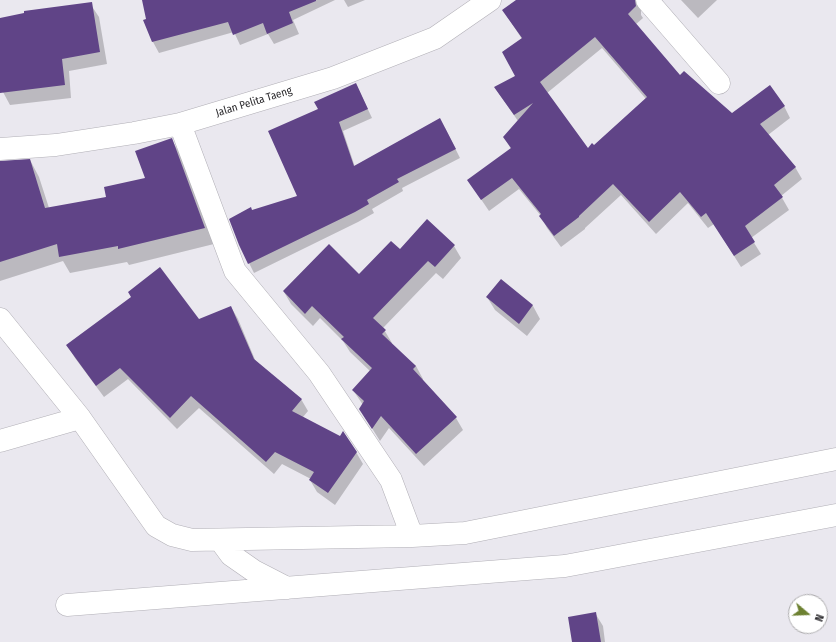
<!DOCTYPE html>
<html>
<head>
<meta charset="utf-8">
<style>
	body { margin:0 }
	#map { position:relative; width:836px; height:642px; overflow:hidden; background:#eae8ef; font-family:"Fira Sans Condensed",sans-serif }
	canvas { display:block }
	.north { position:absolute; left:788px; top:594px; width:40px; height:40px; box-sizing:border-box; background:#fff; border:1px solid #acabad; border-radius:50%; rotate:109deg; font-size:11px; font-weight:700; line-height:16px; text-align:center; color:#2f2e31 }
	.north::after { content:''; display:block; margin:auto; width:14px; height:18px; background:#6d8131; clip-path:polygon(50% 0,100% 100%,50% 72%,0 100%) }
</style>
</head>
<body>
<div id="map">
<canvas width="836" height="642"></canvas>
<div class="north">N</div>
</div>
<script>
const ctx = document.querySelector('canvas').getContext('2d');
ctx.lineJoin = 'round';
function paint(path, color) {
  ctx.fillStyle = color;
  ctx.fill(path, 'evenodd');
}
function toPath(rows) {
  const path = new Path2D();
  for (const r of rows) {
    path.moveTo(r[0], r[1]);
    for (let i = 2; i < r.length; i += 2) path.lineTo(r[i], r[i + 1]);
  }
  return path;
}
function strokePath(path, color, width, dash) {
  ctx.strokeStyle = color;
  ctx.lineWidth = width;
  ctx.lineCap = dash ? 'butt' : 'round';
  ctx.setLineDash(dash || []);
  ctx.stroke(path);
}
function write(font, color, halo, rows, align = 'center') {
  ctx.font = font + ' "Fira Sans Condensed",sans-serif';
  ctx.lineWidth = 4;
  ctx.setLineDash([]);
  ctx.textBaseline = 'middle';
  ctx.strokeStyle = halo;
  ctx.fillStyle = color;
  for (const [text, x, y, turn = 0] of rows) {
    ctx.save();
    ctx.translate(x, y);
    ctx.rotate((+turn || 0) * Math.PI / 180);
    ctx.textAlign = isNaN(turn) ? turn : align;
    if (halo) ctx.strokeText(text, 0, 0);
    ctx.fillText(text, 0, 0);
    ctx.restore();
  }
}
const shadow = toPath([
	[143,0,335,0,293,20,299,34,274,44,268,34,240,45,234,32,159,53,153,42,144,21,148,19],
	[344,0,365,0,348,7],
	[517,0,650,0,641,9,641,15,643,18,635,25,680,77,732,115,784,106,790,118,768,135,795,167,802,179,781,196,789,210,751,238,761,254,741,267,714,224,708,228,688,203,656,234,621,195,585,228,585,229,561,247,547,228,541,216,519,189,489,211,468,180,511,149,504,137,518,121,495,88,516,76,522,39,503,10],
	[602,48,646,99,594,146,588,149,547,93],
	[681,0,717,0,698,18],
	[91,5,99,17,107,64,69,71,71,98,10,105,3,92,0,76,0,19],
	[356,84,372,118,343,131,355,167,445,128,460,158,402,188,403,191,372,209,374,213,358,222,254,273,240,245,252,212,298,197,319,109],
	[172,140,181,156,214,244,129,265,127,262,70,273,63,261,0,281,0,162,30,160,39,177,49,208,107,198,146,178],
	[454,246,461,258,443,279,436,273,383,328,392,343,391,344,416,366,423,379,422,380,456,418,463,430,424,466,389,428,380,441,360,409,363,405,353,390,370,371,350,352,343,341,320,318,313,326,291,304,284,292,359,276,400,251],
	[501,280,533,306,540,319,527,336,495,310,487,297],
	[231,307,238,319,256,362,301,399,308,411,303,417,356,452,363,464,335,505,317,492,310,480,311,479,282,464,274,474,199,408,177,429,128,379,104,397,75,358,68,346,199,320],
	[595,613,603,626,605,642,573,642]
]);
const building = toPath([
	[142,0,316,0,316,1,289,12,293,23,267,34,263,23,233,35,228,22,152,42,143,20,146,19],
	[516,0,635,0,636,6,628,14,680,75,684,71,732,113,770,85,785,106,760,124,796,167,774,185,783,197,745,226,755,242,734,256,706,213,701,217,680,192,649,222,613,184,579,216,579,217,554,236,539,216,541,214,512,178,481,200,467,180,511,148,503,137,533,103,514,115,494,87,515,76,502,52,522,38,502,10],
	[595,37,647,97,594,145,592,143,588,148,540,82],
	[92,2,100,52,62,59,65,85,0,93,0,18,24,13,24,11],
	[356,83,368,109,339,122,354,166,440,118,456,149,397,179,399,182,367,200,369,204,355,212,248,264,239,245,229,219,251,207,252,210,297,196,268,131,318,109,314,102],
	[172,138,205,228,118,249,118,246,59,257,57,244,0,262,0,161,30,159,45,208,106,197,104,187,145,178,135,151],
	[427,219,455,245,435,267,428,261,373,318,386,330,382,334,416,366,413,369,457,417,416,454,381,416,372,429,359,409,364,401,352,390,372,368,341,339,344,337,312,306,305,314,283,291,329,244,359,274,391,241,400,249],
	[160,267,199,319,231,306,254,359,302,399,292,411,340,436,343,431,357,452,328,493,309,480,314,472,275,452,266,462,191,396,170,418,120,368,96,386,66,345,131,297,128,292],
	[501,279,533,305,519,324,486,297],
	[596,612,601,642,572,642,568,617]
]);
const minor = toPath([
	[647,0,719,83],
	[180,124,235,271,319,373,391,480,412,536],
	[0,149,56,145,134,133,180,124,333,78,435,38,490,0],
	[0,319,80,418,156,526,172,535,192,540,412,536,465,533,836,459],
	[0,441,80,418],
	[220,540,231,555,254,571,287,588],
	[67,605,565,566,836,515]
]);
const streetNames = [
	["Jalan Pelita Taeng",254,102,-17]
];
paint(shadow, '#0003');
paint(building, '#604487');
strokePath(minor, '#b1afb6', 23);
strokePath(minor, '#fff', 22);
write('11px', '#2f2e31', '#fff', streetNames);
</script>
</body>
</html>
